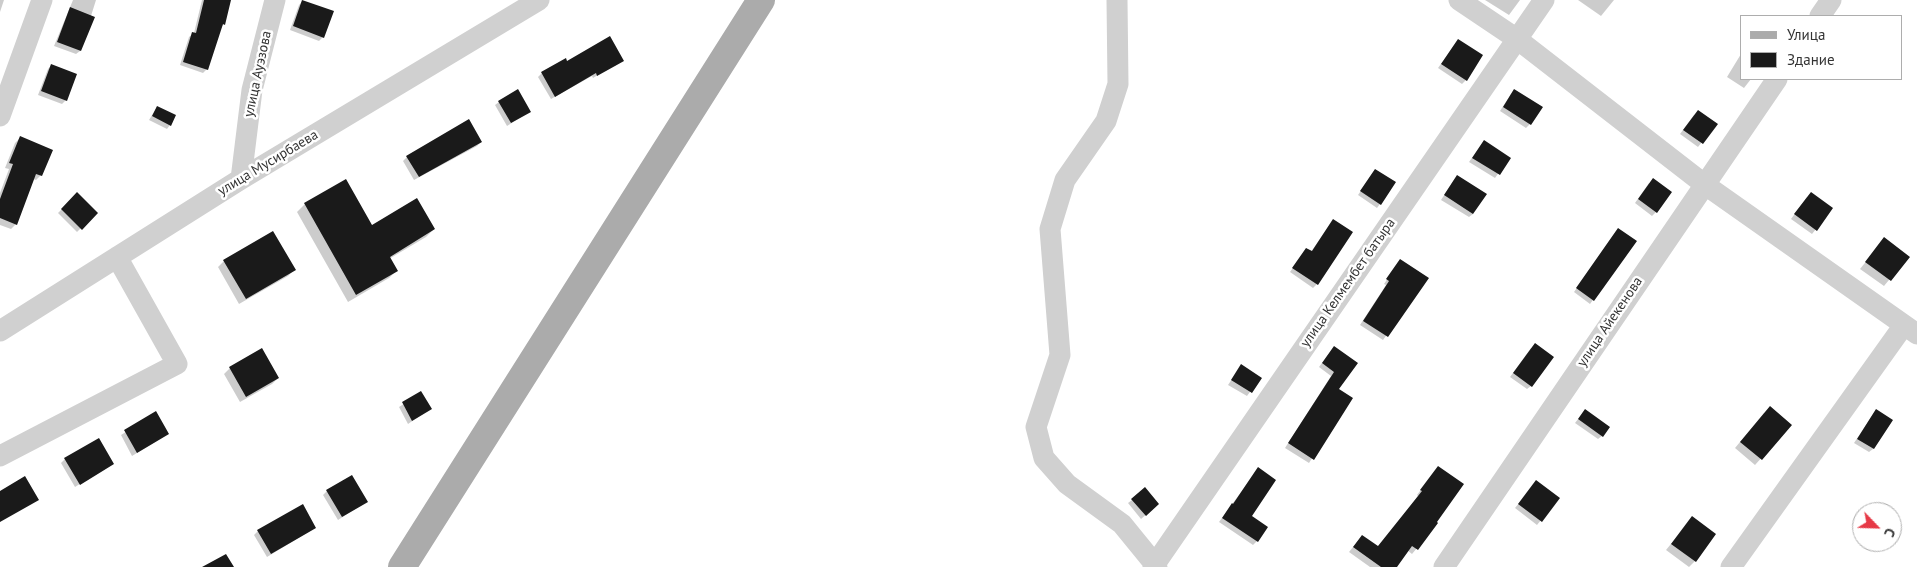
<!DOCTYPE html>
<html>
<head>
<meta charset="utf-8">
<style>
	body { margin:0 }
	#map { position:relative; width:1917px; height:567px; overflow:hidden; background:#fff; font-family:"PT Sans",sans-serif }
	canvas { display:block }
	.legend { position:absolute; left:1740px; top:15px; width:162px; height:65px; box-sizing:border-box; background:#fff; border:1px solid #adadad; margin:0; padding:6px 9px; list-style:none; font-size:15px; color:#333 }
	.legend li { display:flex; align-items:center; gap:10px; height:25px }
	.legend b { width:25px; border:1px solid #adadad }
	.north { position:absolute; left:1852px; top:502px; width:50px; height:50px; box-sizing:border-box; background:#fff; border:1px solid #adadad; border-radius:50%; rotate:114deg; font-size:14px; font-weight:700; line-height:20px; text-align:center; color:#333 }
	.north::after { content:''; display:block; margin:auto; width:18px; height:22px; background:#e63946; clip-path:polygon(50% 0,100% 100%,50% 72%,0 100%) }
</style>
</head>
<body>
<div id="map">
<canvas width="1917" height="567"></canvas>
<ul class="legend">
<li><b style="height:6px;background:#ababab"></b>Улица</li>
<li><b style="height:14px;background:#1a1a1a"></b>Здание</li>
</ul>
<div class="north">С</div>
</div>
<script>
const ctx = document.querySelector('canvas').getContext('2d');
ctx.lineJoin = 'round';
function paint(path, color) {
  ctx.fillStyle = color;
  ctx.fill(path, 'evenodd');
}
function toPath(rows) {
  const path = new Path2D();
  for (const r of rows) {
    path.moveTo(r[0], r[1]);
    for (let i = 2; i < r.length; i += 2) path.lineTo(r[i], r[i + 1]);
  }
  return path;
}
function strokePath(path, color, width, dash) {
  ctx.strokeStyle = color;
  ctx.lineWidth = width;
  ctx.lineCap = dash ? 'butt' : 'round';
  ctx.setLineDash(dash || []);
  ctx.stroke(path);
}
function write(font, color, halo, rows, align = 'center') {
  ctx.font = font + ' "PT Sans",sans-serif';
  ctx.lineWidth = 5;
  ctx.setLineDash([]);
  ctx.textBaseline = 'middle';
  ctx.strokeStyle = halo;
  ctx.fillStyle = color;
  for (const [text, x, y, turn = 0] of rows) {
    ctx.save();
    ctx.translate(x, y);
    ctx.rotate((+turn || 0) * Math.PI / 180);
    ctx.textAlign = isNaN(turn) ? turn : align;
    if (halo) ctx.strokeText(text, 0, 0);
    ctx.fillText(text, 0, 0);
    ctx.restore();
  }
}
const shadow = toPath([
	[0,0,4,0,0,12],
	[73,0,96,0,80,51,76,54,54,46],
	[202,0,229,0,224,24,220,28,207,69,203,73,180,65,189,37,194,33],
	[1485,0,1520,0,1509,15],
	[1578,0,1614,0,1601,16],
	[303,1,323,37,319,41,290,30,299,5],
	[1458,40,1466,80,1462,84,1438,68],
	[1741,54,1741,79,1751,79,1744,88,1727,77],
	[622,60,593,78,592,76,551,99,538,77,542,73,566,62],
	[52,65,66,100,62,104,38,95,48,69],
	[1511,94,1530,124,1526,128,1500,111],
	[499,102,529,112,507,126,495,105],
	[157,107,170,125,167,129,149,120],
	[1694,115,1716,124,1698,147,1680,134],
	[20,138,41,175,36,180,33,179,16,224,11,229,0,225,0,193,9,169,5,168,15,143],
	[1484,141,1509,158,1495,178,1469,162],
	[481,142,477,146,414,180,403,161,407,157],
	[1375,170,1380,204,1377,208,1358,195],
	[1454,180,1473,214,1469,217,1441,200],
	[345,181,371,227,434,229,426,237,389,259,396,271,389,278,348,302,297,212,305,204],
	[1649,183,1656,212,1652,216,1635,203],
	[77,194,96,213,77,232,58,213],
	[1807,197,1832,209,1812,234,1791,219],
	[1333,220,1317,284,1313,288,1290,272,1306,249,1311,252],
	[1615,233,1635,242,1590,304,1574,292],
	[1884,239,1908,257,1884,286,1860,269],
	[1400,260,1427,278,1383,340,1360,325,1386,285,1384,284],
	[224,261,294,270,288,276,239,304,218,267],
	[1531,348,1531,386,1527,389,1510,377],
	[1331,351,1337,389,1351,398,1309,463,1285,448,1331,376,1319,367],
	[230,368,278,378,272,384,240,402,224,374],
	[1238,370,1260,378,1247,396,1228,385],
	[421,393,430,409,408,424,399,407],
	[1876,410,1873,449,1869,452,1854,443],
	[156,413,168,434,132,456,121,435],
	[1764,413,1791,425,1755,465,1735,448],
	[1582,414,1602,436,1598,439,1575,423],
	[65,459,113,463,75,487,61,463],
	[1258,469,1250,516,1257,541,1253,545,1219,522],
	[1434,472,1435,522,1437,524,1412,554,1407,550,1395,567,1370,567,1349,552,1362,536,1378,548,1418,496,1417,495],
	[1533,486,1558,499,1537,525,1515,508],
	[327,491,366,502,338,520,323,495],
	[1132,500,1154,508,1141,519,1128,503],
	[1692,518,1695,561,1689,567,1666,550],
	[315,528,267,557,254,535,258,531]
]);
const building = toPath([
	[204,0,231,0,225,25,223,24,208,70,183,62,192,32,196,33],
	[302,0,334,11,324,38,293,26],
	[70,7,95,17,81,51,57,42],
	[610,36,624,61,597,76,596,73,555,97,541,72,566,58,567,61],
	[1458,39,1483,55,1467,81,1441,64],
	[51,64,77,74,67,101,41,91],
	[518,89,531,112,511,123,498,101],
	[1514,89,1543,107,1531,125,1503,107],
	[157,106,176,115,171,126,152,116],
	[1698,110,1718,124,1703,144,1683,130],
	[469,119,482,142,419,177,406,156],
	[20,136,53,150,42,176,36,174,17,225,0,218,0,199,13,164,9,163],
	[1484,140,1511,158,1500,175,1472,158],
	[1375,169,1396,182,1381,205,1360,191],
	[1457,175,1487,194,1473,214,1444,195],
	[1653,178,1672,192,1657,213,1638,199],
	[346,179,372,225,417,198,435,229,390,257,398,271,356,295,304,203],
	[77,192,98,213,82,230,61,209],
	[1811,192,1833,208,1817,231,1794,214],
	[1333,219,1353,232,1318,285,1292,268,1306,248,1312,251],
	[1618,228,1637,241,1594,301,1576,288],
	[273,231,296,270,246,299,223,260],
	[1884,237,1910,257,1891,281,1865,262],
	[1400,259,1429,278,1388,337,1363,321,1389,281,1386,279],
	[1535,343,1554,357,1532,387,1513,373],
	[1334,346,1358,363,1339,389,1353,398,1314,460,1288,443,1334,372,1322,363],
	[262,348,279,378,246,397,229,367],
	[1241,364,1262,378,1252,393,1231,380],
	[421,391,432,409,412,421,402,402],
	[1770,406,1792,425,1762,460,1740,442],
	[1585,409,1610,427,1603,437,1578,419],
	[1876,409,1893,420,1874,449,1857,439],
	[156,411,169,434,137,453,124,430],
	[99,438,114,464,80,485,64,458],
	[1438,466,1464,484,1437,522,1438,523,1418,550,1412,546,1397,567,1381,567,1353,547,1362,535,1378,546,1422,491,1420,490],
	[1258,467,1276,480,1252,516,1268,527,1258,542,1222,518,1232,503,1233,504],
	[352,475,368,502,342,517,326,490],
	[25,476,39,500,0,522,0,491],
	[1536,480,1560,498,1542,522,1518,504],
	[1145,487,1159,504,1146,516,1131,499],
	[303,504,316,528,271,554,257,530],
	[1692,516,1716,534,1696,562,1671,544],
	[226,554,234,567,202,567]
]);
const minor = toPath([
	[1117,0,1118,84,1106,121,1065,180,1050,229,1060,355,1036,427,1044,458,1067,484,1122,524,1157,567],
	[1459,0,1517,39,1704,184,1917,334],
	[1820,16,1831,0],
	[0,116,42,0],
	[241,179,252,90,275,0],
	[0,331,241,179,539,0],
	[0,456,177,364,117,257],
	[1153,567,1544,0],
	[1444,567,1777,79],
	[1731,567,1904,325]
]);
const major = toPath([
	[402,567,761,0]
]);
const streetNames = [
	["улица Ауэзова",258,74,-78],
	["улица Мусирбаева",268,163,-31],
	["улица Келмембет батыра",1348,283,-55],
	["улица Айекенова",1610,322,-56]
];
paint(shadow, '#0003');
paint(building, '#1a1a1a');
strokePath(minor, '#d0d0d0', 21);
strokePath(major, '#ababab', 28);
write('14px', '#333', '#fff', streetNames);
</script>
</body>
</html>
